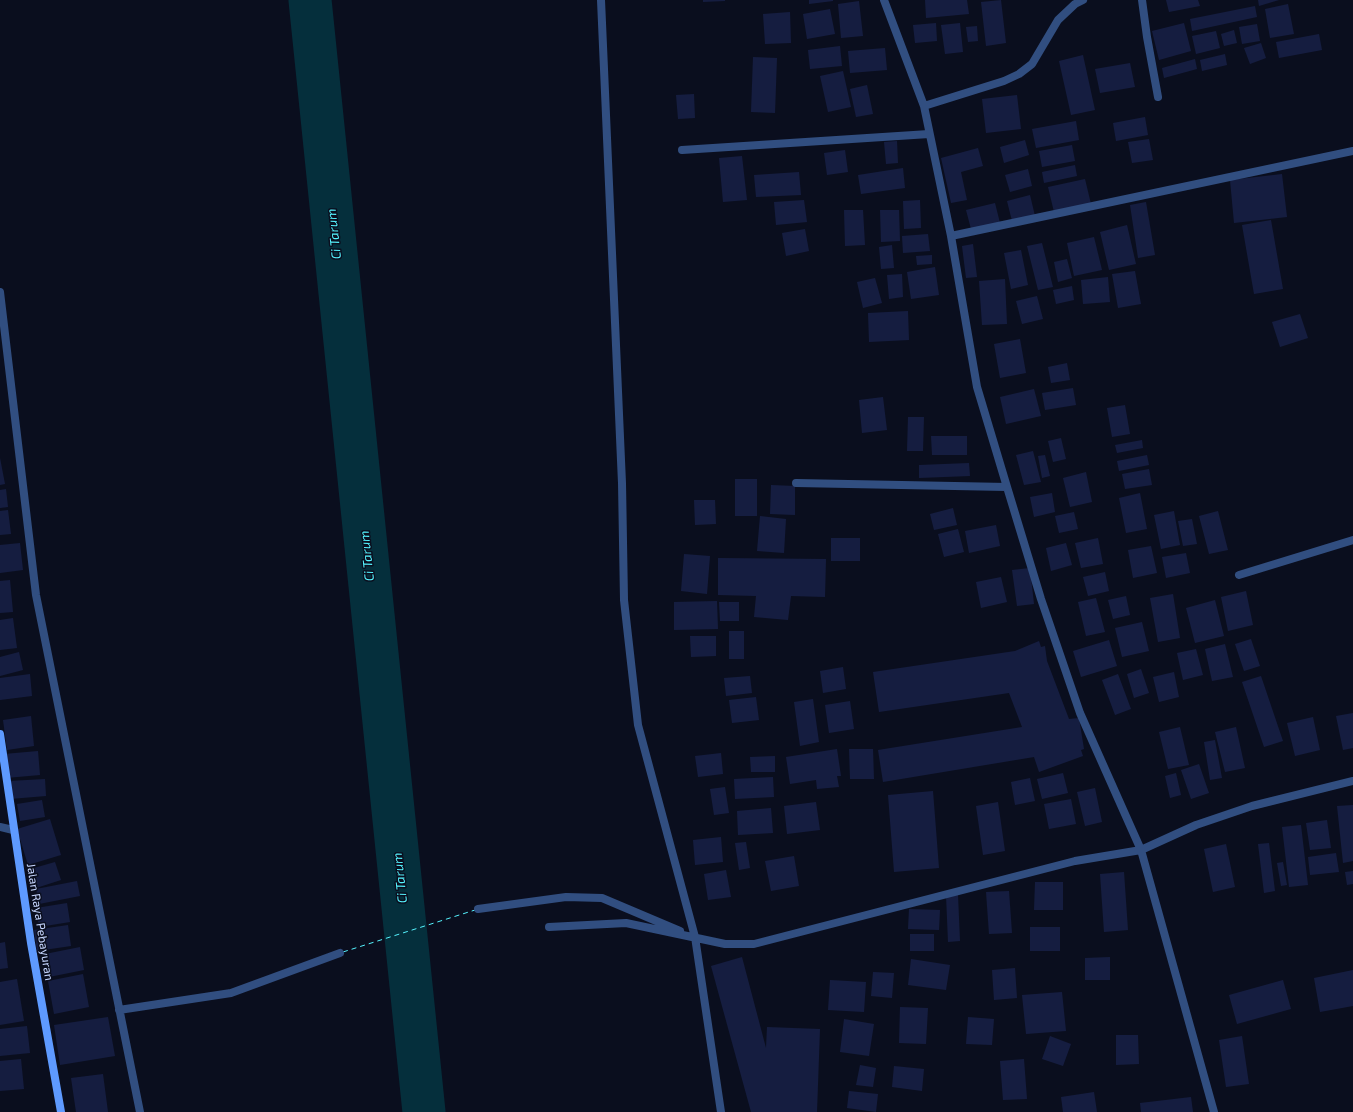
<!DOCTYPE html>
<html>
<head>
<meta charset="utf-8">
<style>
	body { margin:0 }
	canvas { display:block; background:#0a0e1e }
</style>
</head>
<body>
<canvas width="1353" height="1112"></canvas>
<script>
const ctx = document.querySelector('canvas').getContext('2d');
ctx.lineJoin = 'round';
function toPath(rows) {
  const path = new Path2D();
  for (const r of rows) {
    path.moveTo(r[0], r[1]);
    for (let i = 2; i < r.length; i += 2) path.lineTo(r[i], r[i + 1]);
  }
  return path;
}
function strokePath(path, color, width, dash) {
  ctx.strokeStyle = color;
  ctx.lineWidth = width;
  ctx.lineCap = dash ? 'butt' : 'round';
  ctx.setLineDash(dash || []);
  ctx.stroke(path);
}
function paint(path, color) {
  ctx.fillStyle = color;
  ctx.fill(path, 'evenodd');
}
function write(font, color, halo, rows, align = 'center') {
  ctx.font = font + ' "Exo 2",sans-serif';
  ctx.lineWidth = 3;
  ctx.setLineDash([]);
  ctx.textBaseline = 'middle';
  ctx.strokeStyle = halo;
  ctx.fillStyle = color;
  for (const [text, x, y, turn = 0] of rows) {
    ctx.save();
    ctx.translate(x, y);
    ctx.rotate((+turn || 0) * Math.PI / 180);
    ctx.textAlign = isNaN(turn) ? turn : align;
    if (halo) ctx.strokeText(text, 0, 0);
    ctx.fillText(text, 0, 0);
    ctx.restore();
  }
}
const river = toPath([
	[310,0,424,1112]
]);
const ferry = toPath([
	[343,952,475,910]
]);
const building = toPath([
	[703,0,725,0,725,1,703,2],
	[809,0,833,0,833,1,809,4],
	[925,0,967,0,969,14,926,18],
	[1001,0,1006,43,986,46,981,2],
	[1166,0,1198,0,1200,6,1169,12],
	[1258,0,1279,0,1259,6],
	[859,1,863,36,841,38,838,4],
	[1288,4,1294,34,1270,38,1265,9],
	[1255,6,1257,17,1192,31,1190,19],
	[830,9,835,34,807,39,803,14],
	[790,12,791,43,765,44,763,14],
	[936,23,937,41,915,43,913,25],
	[960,23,963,52,945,54,941,25],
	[1184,23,1191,51,1159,60,1152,31],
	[1257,24,1260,41,1242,44,1239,27],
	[977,26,978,41,968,42,966,27],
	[1234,30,1237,43,1224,46,1221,34],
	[1216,31,1220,48,1196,54,1192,36],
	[1319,34,1322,50,1279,58,1276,42],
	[1261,43,1266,58,1250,64,1244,48],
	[840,46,842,66,810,69,808,50],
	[885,48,887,70,850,73,848,51],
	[1225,54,1227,65,1202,71,1200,60],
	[1083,55,1095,110,1071,115,1059,61],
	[753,57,777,58,775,113,751,112],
	[1195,59,1197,69,1164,78,1162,68],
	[1130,63,1135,87,1100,93,1095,69],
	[843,71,851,107,828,112,820,76],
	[867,85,873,114,856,117,850,89],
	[694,94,695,118,678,119,676,95],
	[1017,95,1021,129,986,133,982,99],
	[1145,117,1148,135,1116,141,1113,123],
	[1076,121,1079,140,1036,148,1032,129],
	[1149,139,1153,160,1132,163,1128,142],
	[1025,140,1029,155,1004,163,1000,147],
	[897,141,898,163,886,164,884,142],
	[1072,145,1075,161,1042,167,1039,151],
	[978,148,983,166,961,172,967,200,951,203,941,158],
	[845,150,848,172,827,175,824,153],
	[742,156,747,200,723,202,719,158],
	[1075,165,1077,176,1044,183,1042,172],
	[903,168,905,188,861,194,858,175],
	[1028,169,1032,186,1010,192,1005,175],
	[799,172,801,195,756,197,754,175],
	[1282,174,1287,217,1234,223,1230,180],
	[1085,179,1091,204,1054,212,1048,187],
	[1030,195,1035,216,1012,221,1007,201],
	[804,200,807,222,776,225,774,202],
	[920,200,921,228,904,229,903,201],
	[1146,202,1155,255,1138,258,1130,205],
	[995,203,1000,223,971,229,966,210],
	[844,210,863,210,865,245,845,246],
	[880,210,899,210,900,241,881,242],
	[1271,220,1283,289,1254,294,1242,225],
	[1127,225,1136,264,1109,270,1100,232],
	[805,229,809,251,786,256,782,233],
	[928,234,930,251,903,253,902,236],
	[1094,237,1102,270,1074,276,1067,243],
	[1042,243,1053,287,1038,290,1027,246],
	[973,244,977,277,966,278,962,246],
	[892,245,894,268,881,269,879,247],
	[1021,250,1028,285,1011,289,1004,253],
	[932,255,932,264,917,265,916,256],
	[1067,259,1072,278,1058,282,1054,262],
	[935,267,939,295,911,299,907,272],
	[1135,271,1141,304,1118,308,1112,274],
	[902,274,903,297,889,299,887,275],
	[1108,277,1110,302,1083,304,1081,280],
	[875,278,882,303,863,308,857,282],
	[1005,279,1007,324,982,325,979,281],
	[1072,286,1074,300,1056,304,1053,290],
	[1037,296,1043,319,1022,324,1016,301],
	[908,311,909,340,869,342,868,313],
	[1300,314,1308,338,1280,347,1272,322],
	[1020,339,1026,373,1000,378,994,344],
	[1067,363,1070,380,1051,383,1048,367],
	[1073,388,1076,405,1045,410,1042,393],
	[1034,389,1041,416,1006,424,1000,397],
	[883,397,887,430,862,433,859,400],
	[1125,405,1130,434,1112,437,1107,408],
	[908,417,924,417,923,451,907,451],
	[931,436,967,436,967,455,932,455],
	[1061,438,1066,459,1053,462,1048,441],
	[1142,440,1143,448,1117,453,1115,445],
	[1033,451,1041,482,1024,485,1016,455],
	[1045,455,1050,476,1042,478,1038,456],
	[1147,455,1149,465,1119,471,1117,461],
	[0,458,5,484,0,485],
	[969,463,970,476,919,478,919,465],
	[1149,469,1152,485,1125,489,1122,474],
	[1086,472,1092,502,1070,507,1063,478],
	[735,479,757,479,757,516,735,516],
	[771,485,795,486,795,515,770,514],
	[6,489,8,507,0,508,0,490],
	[1052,493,1055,512,1034,517,1030,497],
	[1140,493,1147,529,1126,533,1119,498],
	[694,500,715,500,716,524,695,525],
	[953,508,957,525,934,530,930,514],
	[8,510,11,534,0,535,0,511],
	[1174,511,1180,545,1161,549,1154,515],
	[1218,511,1228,550,1209,554,1199,516],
	[1074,512,1078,529,1059,533,1055,516],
	[760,516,786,519,784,553,757,551],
	[1192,519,1197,544,1183,546,1178,521],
	[996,525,1000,546,969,553,965,531],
	[958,529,964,552,944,557,938,534],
	[831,538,860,538,860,561,831,561],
	[1098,538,1103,564,1081,568,1075,543],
	[20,543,23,570,0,573,0,545],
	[1066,543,1072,565,1051,571,1046,548],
	[1151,546,1157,573,1133,578,1128,550],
	[1186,553,1190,573,1166,578,1162,557],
	[684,554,710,556,707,594,681,591],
	[718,558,826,559,825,597,791,596,788,620,754,617,756,596,718,595],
	[1030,568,1034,604,1017,606,1012,570],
	[1105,572,1109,591,1088,596,1083,577],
	[1001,577,1007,602,981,608,976,582],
	[10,580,13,612,0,613,0,581],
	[1246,591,1253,625,1228,631,1221,597],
	[1173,594,1180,638,1158,642,1150,598],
	[1126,596,1130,615,1113,619,1108,600],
	[1096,598,1105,632,1086,636,1078,602],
	[1215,600,1224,636,1195,643,1186,608],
	[717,601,718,629,674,630,674,602],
	[719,602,739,602,739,621,720,621],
	[13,618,17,648,0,650,0,620],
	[1142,622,1149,651,1122,657,1115,628],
	[729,631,744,631,744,659,729,659],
	[690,636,716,636,716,656,691,657],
	[1251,639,1260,666,1244,671,1235,644],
	[1109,640,1117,666,1081,677,1073,651],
	[1039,641,1041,647,1045,646,1047,661,1069,719,1079,718,1084,749,1081,750,1083,756,1039,772,1034,757,883,782,878,750,1022,727,1009,693,879,712,873,672,1015,651],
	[1225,644,1233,677,1212,681,1205,649],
	[1196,649,1203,675,1183,680,1177,653],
	[19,652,23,670,0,676,0,657],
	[843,667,846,689,823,693,820,671],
	[1141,669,1149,693,1134,698,1127,674],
	[1174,672,1179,697,1159,702,1153,677],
	[30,674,32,696,0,700,0,678],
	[1118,674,1131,709,1115,715,1102,680],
	[750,676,752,693,726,696,724,678],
	[1261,676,1283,741,1264,747,1242,682],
	[756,697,759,720,732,723,729,700],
	[813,699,819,742,800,746,794,702],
	[850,701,854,729,829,733,825,705],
	[1353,713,1353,748,1343,750,1336,716],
	[31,716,34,746,7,750,3,720],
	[1313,717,1320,750,1295,756,1287,723],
	[1180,727,1189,765,1168,769,1159,732],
	[1236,727,1245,768,1225,772,1215,732],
	[1215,740,1222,778,1210,780,1204,742],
	[837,749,841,776,837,776,839,787,817,789,816,780,790,784,786,757],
	[849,749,873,749,874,779,850,779],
	[38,751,40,775,6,778,4,754],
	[721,753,723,774,698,777,695,756],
	[775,756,775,772,751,772,750,757],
	[1199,764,1209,793,1191,799,1181,770],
	[1063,773,1068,793,1042,799,1037,779],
	[1176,773,1181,795,1170,798,1165,776],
	[773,777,774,797,735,799,734,779],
	[1030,778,1035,801,1015,805,1011,782],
	[45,779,46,796,10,799,9,781],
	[725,787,729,813,714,815,710,789],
	[1095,788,1102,822,1085,826,1077,792],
	[933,791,939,868,894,872,888,795],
	[1071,799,1076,824,1049,829,1044,804],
	[42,800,45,817,20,821,17,804],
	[816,802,820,830,787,834,784,806],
	[998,802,1005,851,983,855,976,806],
	[1353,805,1353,861,1343,863,1337,806],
	[771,808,773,833,738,835,737,811],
	[50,819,61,855,28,865,17,829],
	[1327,820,1331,848,1310,850,1306,823],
	[1301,825,1308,885,1289,887,1282,827],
	[721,837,723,862,695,865,693,840],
	[746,842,750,868,739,870,735,843],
	[1269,843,1275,891,1264,893,1258,844],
	[1226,844,1235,887,1213,892,1204,849],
	[1336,853,1339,872,1310,875,1308,857],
	[794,856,799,886,771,891,765,861],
	[55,862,61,880,33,889,27,870],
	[1283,862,1287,885,1281,886,1277,863],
	[726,870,731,897,708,900,704,874],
	[1353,871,1353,884,1347,885,1345,872],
	[1124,872,1128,930,1104,932,1100,874],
	[77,881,80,896,39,904,36,889],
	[1035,882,1063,882,1063,910,1034,910],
	[1009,891,1012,933,989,934,986,892],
	[946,895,958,895,960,941,948,942],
	[67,903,70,922,39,927,36,908],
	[909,909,940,910,939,930,908,929],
	[68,925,71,946,37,951,34,930],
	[1030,927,1060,927,1060,951,1030,951],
	[910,934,934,934,934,951,910,951],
	[5,942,8,968,0,969,0,943],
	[80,947,84,970,49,977,45,954],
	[742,957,766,1048,767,1027,820,1029,817,1112,751,1112,711,966],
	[1110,957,1110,980,1085,980,1085,958],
	[911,959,950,965,946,990,908,985],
	[1015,968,1017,998,994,1000,992,970],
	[1353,970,1353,1006,1320,1012,1314,978],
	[873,972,894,973,892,998,871,996],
	[83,974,89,1007,54,1014,48,981],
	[17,979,24,1021,0,1025,0,982],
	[830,980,866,982,864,1012,828,1010],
	[1283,980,1291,1009,1237,1024,1229,995],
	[1062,992,1066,1031,1026,1034,1022,995],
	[900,1007,928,1008,926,1044,899,1043],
	[108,1017,115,1056,60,1065,54,1025],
	[968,1017,994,1019,992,1045,966,1044],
	[844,1019,874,1024,869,1056,840,1052],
	[27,1026,30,1053,0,1056,0,1029],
	[1116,1035,1138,1035,1139,1064,1116,1065],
	[1050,1036,1071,1044,1063,1066,1042,1059],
	[1242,1036,1249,1084,1226,1087,1219,1040],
	[21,1059,24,1089,0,1091,0,1061],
	[1024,1059,1027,1099,1003,1100,1000,1061],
	[860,1065,876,1068,873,1087,856,1085],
	[894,1066,924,1069,922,1091,892,1087],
	[103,1074,108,1112,76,1112,71,1078],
	[849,1091,878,1094,876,1112,847,1108],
	[1094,1092,1097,1112,1063,1112,1061,1097],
	[1191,1097,1193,1112,1141,1112,1140,1103]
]);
const street = toPath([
	[601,0,622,483,624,600,638,725,695,937,721,1112],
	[884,0,924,106,951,236,977,387,1007,487,1041,599,1080,713,1141,850,1214,1112],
	[1142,0,1147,37,1158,97],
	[924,106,1004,81,1019,74,1032,64,1058,20,1075,4,1083,0],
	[682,150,929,134],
	[951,236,1353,151],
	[0,292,36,595,140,1112],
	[796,483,1007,487],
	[1239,575,1353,540],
	[0,827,13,830],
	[478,909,566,897,602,898,680,931],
	[549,927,626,923,725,944,754,944,1075,861,1141,850,1196,825,1252,806,1353,781],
	[119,1010,231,993,340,953]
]);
const secondary = toPath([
	[0,734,31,943,61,1112]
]);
const streetNames = [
	["Jalan Raya Pebayuran",40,922,81]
];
const waterNames = [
	["Ci Tarum",334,234,-96],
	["Ci Tarum",367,556,-96],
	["Ci Tarum",400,878,-96]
];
strokePath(river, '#052f3c', 43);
strokePath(ferry, '#55f4ff', 1, [5, 4]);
paint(building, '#151d40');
strokePath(street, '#314e80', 8);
strokePath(secondary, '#5e9aff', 8);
write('12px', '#c7d7ff', '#0a0e1e', streetNames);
write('italic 13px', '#55f4ff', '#0a0e1e', waterNames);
</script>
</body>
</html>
